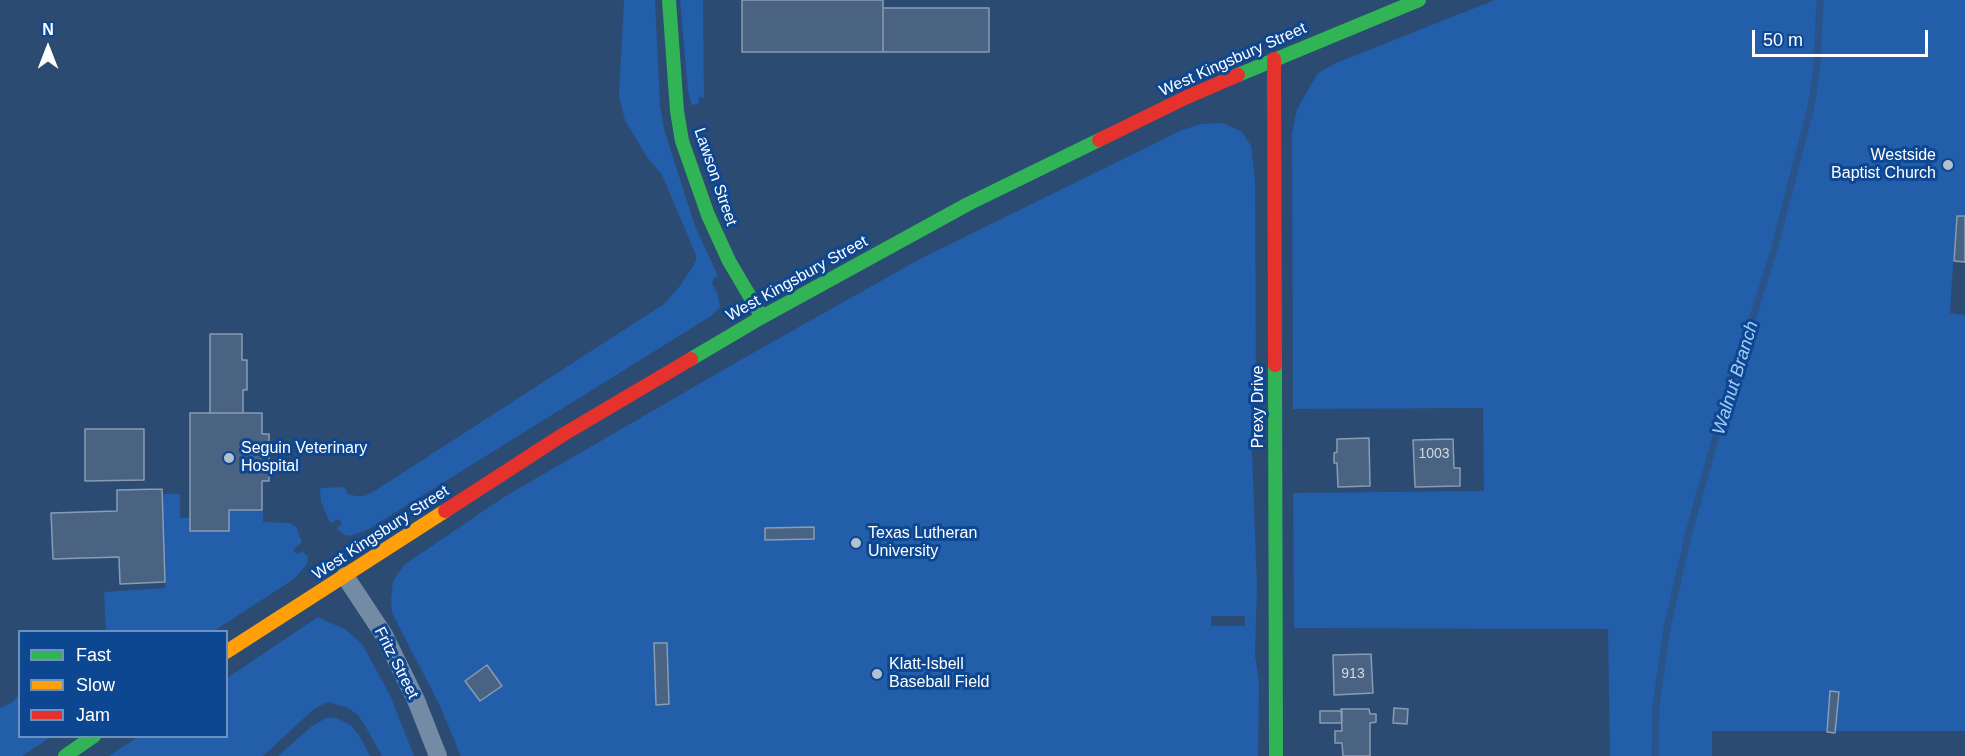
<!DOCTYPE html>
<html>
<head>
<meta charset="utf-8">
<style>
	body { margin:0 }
	#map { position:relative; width:1965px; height:756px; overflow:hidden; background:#2c4b73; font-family:Arial,sans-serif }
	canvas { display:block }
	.legend { position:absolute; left:18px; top:630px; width:210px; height:108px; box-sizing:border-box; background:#0e4791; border:2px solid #6e91bd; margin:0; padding:8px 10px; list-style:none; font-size:18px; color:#fff }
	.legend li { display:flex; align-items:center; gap:12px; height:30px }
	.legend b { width:30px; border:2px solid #6e91bd }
	.north { position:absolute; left:18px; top:18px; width:60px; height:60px; -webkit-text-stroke:4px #0e4791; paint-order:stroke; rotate:0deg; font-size:16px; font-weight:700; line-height:24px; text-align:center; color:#fff }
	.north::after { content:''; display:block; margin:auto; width:21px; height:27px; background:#fff; clip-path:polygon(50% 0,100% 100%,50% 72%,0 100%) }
	.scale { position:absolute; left:1752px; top:30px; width:176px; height:27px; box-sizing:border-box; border:3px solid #fff; border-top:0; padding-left:8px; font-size:18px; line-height:21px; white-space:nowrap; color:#fff; -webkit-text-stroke:4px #0e4791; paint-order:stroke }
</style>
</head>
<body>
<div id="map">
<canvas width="1965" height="756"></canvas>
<ul class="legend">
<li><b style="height:8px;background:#30b455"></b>Fast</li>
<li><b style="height:8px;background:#ff9f0a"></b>Slow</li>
<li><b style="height:8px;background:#e5322d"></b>Jam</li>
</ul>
<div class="north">N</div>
<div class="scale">50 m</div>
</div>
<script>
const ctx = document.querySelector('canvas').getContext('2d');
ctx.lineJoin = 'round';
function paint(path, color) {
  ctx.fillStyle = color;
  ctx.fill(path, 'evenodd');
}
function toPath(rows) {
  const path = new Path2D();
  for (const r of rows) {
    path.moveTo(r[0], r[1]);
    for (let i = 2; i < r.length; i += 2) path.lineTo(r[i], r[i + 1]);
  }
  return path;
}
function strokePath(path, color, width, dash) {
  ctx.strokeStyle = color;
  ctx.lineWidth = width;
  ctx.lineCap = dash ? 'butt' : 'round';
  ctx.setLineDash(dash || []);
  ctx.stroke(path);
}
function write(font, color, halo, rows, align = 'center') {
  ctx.font = font + ' Arial,sans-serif';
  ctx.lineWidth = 6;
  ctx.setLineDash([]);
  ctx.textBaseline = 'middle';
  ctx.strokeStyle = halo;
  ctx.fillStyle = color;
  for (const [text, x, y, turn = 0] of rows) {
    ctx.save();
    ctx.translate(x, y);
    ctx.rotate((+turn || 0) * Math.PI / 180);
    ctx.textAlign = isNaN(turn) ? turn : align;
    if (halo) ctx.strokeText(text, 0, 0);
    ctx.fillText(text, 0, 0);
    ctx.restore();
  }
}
const green = toPath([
	[624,0,655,0,660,105,664,129,695,226,718,276,714,278,712,283,718,295,720,307,711,316,367,530,350,536,345,535,336,528,342,524,339,519,331,523,328,518,321,502,320,488,344,487,348,494,356,496,364,496,373,492,664,304,680,286,696,261,696,255,662,175,647,157,625,120,619,96],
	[680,0,703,0,704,98,699,97,698,104,692,105,688,91],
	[1495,0,1965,0,1965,216,1956,216,1950,313,1965,315,1965,731,1712,731,1712,756,1610,756,1608,629,1294,628,1293,493,1484,491,1483,408,1293,409,1292,134,1297,109,1318,73,1336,63],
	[1223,123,1242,132,1251,146,1255,179,1256,390,1252,453,1257,587,1255,655,1259,682,1258,756,461,756,440,706,392,613,391,600,393,581,404,565,504,497,737,362,918,260,1182,130,1201,124],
	[1211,616,1245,616,1245,626,1211,626],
	[162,494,180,494,180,518,190,518,229,510,263,510,263,522,290,523,296,527,302,542,293,550,297,554,304,551,305,555,308,555,307,564,294,579,214,631,106,631,104,592,165,588],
	[318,617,346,630,362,644,390,695,414,756,382,756,367,729,358,715,348,708,328,702,315,708,263,756,109,756,138,737,226,736,227,678],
	[16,697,19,697,20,736,51,737,22,756,0,756,0,708,13,702],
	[326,718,336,718,351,725,359,735,370,756,278,756,312,726]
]);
const stream = toPath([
	[1655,756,1656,706,1667,628,1688,536,1720,421,1773,253,1811,107,1817,66,1820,0]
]);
const building = toPath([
	[742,0,883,0,883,52,742,52,742,0],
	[883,8,989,8,989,52,883,52,883,8],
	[1957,216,1965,216,1965,262,1954,261,1957,216],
	[210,334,242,334,242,360,247,360,247,390,243,390,243,413,210,413,210,334],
	[190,413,262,413,262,434,269,434,269,481,262,481,262,510,229,510,229,531,190,531,190,413],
	[85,429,144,429,144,480,85,481,85,429],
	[1369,438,1370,486,1338,487,1337,463,1334,463,1334,453,1337,452,1337,439,1369,438],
	[1453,439,1454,468,1460,468,1460,486,1415,487,1413,440,1453,439],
	[162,489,165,582,120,584,119,557,53,559,51,513,117,511,117,490,162,489],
	[814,527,814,539,765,540,765,528,814,527],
	[654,643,667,643,669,704,656,705,654,643],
	[1371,654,1373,693,1334,695,1333,655,1371,654],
	[487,665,502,686,480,701,465,681,487,665],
	[1830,691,1839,692,1835,733,1827,732,1830,691],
	[1394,708,1408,709,1407,724,1393,723,1394,708],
	[1341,709,1369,709,1370,714,1376,714,1376,722,1370,723,1370,756,1343,756,1342,743,1335,743,1335,731,1342,731,1341,709],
	[1320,711,1342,711,1342,723,1320,723,1320,711]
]);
const street = toPath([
	[345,576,384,635,416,700,438,756]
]);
const fast = toPath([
	[669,0,677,111,682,141,708,215,729,261,762,317],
	[1238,75,1419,0],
	[691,359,762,317,968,204,1099,140],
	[1275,365,1276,756],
	[65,756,94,736]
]);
const slow = toPath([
	[226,652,445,511]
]);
const jam = toPath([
	[1274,59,1275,365],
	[1099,140,1187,97,1238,75],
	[445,511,564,434,691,359]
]);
const markers = [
	[1948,165,6,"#b5c0ce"],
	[229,458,6,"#b5c0ce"],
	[856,543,6,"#b5c0ce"],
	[877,674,6,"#b5c0ce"]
];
const numberNames = [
	["1003",1434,454],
	["913",1353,674]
];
const streetNames = [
	["West Kingsbury Street",1233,60,-24],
	["Lawson Street",715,177,71],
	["West Kingsbury Street",797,279,-29],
	["Prexy Drive",1259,407,-90],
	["West Kingsbury Street",381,533,-33],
	["Fritz Street",396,663,63]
];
const poiNames = [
	["Westside",1936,156,"right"],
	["Baptist Church",1936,174,"right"],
	["Seguin Veterinary",241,449],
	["Hospital",241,467],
	["Texas Lutheran",868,534],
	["University",868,552],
	["Klatt-Isbell",889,665],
	["Baseball Field",889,683]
];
const waterNames = [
	["Walnut Branch",1736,378,-73]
];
paint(green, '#225ea9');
strokePath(stream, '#2a5489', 7);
paint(building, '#4a6382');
strokePath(building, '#889cb4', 1.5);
strokePath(street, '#748ba6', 18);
strokePath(fast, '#30b455', 14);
strokePath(slow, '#ff9f0a', 14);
strokePath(jam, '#e5322d', 14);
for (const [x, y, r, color] of markers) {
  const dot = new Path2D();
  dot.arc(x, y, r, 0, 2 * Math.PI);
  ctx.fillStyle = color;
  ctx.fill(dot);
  strokePath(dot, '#0e4791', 2);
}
write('14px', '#d2d8e0', null, numberNames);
write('16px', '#fff', '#0e4791', streetNames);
write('16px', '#fff', '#0e4791', poiNames, 'left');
write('italic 18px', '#a4ccfb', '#0e4791', waterNames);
</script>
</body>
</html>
